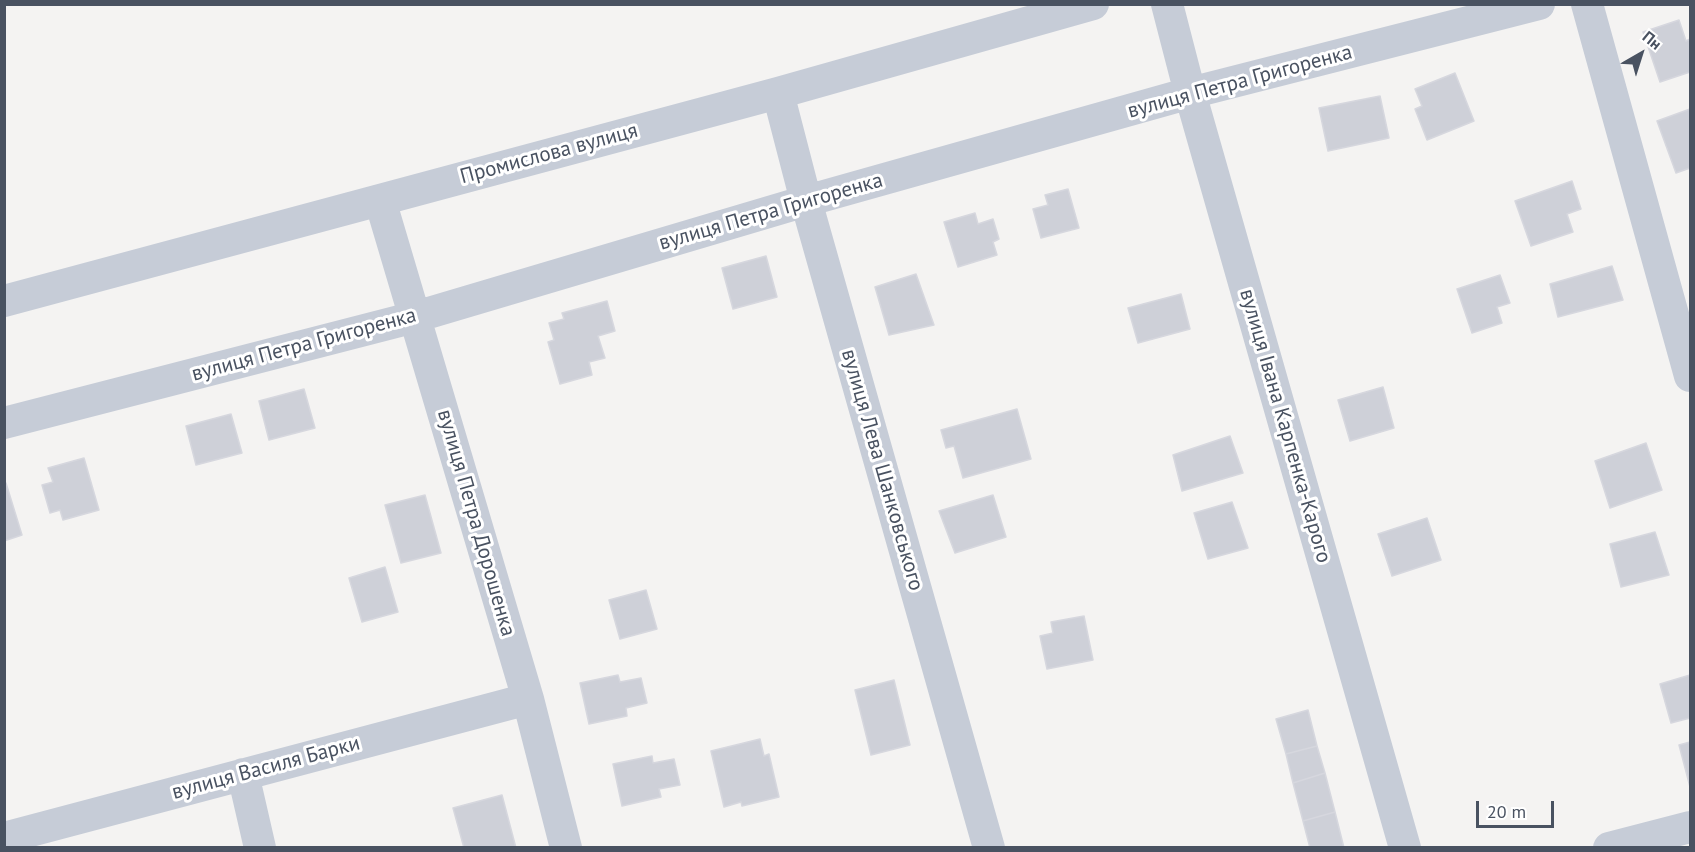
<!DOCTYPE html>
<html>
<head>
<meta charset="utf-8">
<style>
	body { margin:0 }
	#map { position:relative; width:1695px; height:852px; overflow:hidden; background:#f4f3f2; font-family:"PT Sans",sans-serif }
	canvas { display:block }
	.frame { position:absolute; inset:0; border:6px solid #495261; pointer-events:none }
	.north { position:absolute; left:1611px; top:24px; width:60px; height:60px; -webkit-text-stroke:4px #fff; paint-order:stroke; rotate:39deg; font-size:16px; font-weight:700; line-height:24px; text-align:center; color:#495261 }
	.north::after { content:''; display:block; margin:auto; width:21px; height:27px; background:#495261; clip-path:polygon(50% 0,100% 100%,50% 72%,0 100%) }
	.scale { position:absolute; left:1476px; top:801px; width:78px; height:27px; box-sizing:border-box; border:3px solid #495261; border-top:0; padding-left:8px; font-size:18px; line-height:21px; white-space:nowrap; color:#495261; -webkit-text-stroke:4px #fff; paint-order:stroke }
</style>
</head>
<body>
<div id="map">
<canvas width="1695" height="852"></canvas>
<div class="frame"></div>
<div class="north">Пн</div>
<div class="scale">20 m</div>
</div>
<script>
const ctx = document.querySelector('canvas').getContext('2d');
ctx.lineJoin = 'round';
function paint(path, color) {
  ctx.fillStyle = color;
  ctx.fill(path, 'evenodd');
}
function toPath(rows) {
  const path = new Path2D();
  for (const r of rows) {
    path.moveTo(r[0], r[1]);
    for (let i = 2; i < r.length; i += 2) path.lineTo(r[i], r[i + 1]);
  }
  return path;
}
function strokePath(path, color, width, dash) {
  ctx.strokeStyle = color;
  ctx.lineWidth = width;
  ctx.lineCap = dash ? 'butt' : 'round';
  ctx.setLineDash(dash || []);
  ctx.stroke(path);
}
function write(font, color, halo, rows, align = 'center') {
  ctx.font = font + ' "PT Sans",sans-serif';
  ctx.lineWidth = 6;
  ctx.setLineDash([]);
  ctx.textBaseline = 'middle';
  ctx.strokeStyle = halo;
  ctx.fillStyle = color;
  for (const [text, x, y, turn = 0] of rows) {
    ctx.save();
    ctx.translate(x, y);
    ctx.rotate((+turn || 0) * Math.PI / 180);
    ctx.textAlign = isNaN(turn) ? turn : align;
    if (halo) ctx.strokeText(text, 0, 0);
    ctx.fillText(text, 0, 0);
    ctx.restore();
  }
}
const building = toPath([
	[1679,20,1686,41,1690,39,1690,72,1660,82,1643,32,1679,20],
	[1455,73,1474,121,1427,140,1415,109,1422,106,1415,89,1455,73],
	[1380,96,1389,138,1328,151,1319,108,1380,96],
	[1690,109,1690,168,1676,173,1657,121,1690,109],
	[1572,181,1581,209,1567,214,1573,232,1531,246,1515,201,1572,181],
	[1068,189,1079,228,1041,238,1033,209,1048,205,1045,195,1068,189],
	[975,213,978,224,993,219,999,239,993,242,997,255,958,267,944,222,975,213],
	[766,256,777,297,733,309,722,268,766,256],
	[1612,266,1623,300,1558,317,1550,284,1612,266],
	[916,274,934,325,889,335,875,287,916,274],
	[1500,275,1510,303,1497,307,1502,323,1472,333,1457,289,1500,275],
	[1181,294,1190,329,1138,343,1128,308,1181,294],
	[607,301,615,331,598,336,605,358,589,362,592,375,560,384,548,342,554,340,549,323,564,319,562,313,607,301],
	[1383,387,1394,428,1350,441,1338,400,1383,387],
	[304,389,315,428,269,440,259,401,304,389],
	[1017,409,1031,459,963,478,954,446,946,448,941,430,1017,409],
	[231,414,242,453,196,465,186,426,231,414],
	[1230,436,1243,473,1182,491,1173,455,1230,436],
	[1646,443,1662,490,1610,508,1595,461,1646,443],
	[84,458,99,510,63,520,60,510,50,513,42,485,53,482,48,468,84,458],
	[6,483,22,535,4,541,4,484,6,483],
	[425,495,441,553,401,563,385,505,425,495],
	[993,495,1006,537,955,553,939,511,993,495],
	[1232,502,1248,548,1208,559,1194,513,1232,502],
	[1427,518,1441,560,1392,576,1378,534,1427,518],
	[1655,532,1669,575,1621,587,1610,544,1655,532],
	[385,567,398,612,362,622,349,578,385,567],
	[646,590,657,629,620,639,609,600,646,590],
	[1084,616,1093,660,1047,669,1040,636,1053,633,1051,622,1084,616],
	[618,675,620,682,641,678,647,703,626,708,627,716,589,724,580,683,618,675],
	[1690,675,1690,718,1671,723,1660,684,1690,675],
	[894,680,910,745,871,755,855,690,894,680],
	[1308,710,1317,746,1286,754,1276,719,1308,710],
	[760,739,764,756,769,754,779,797,742,806,741,802,724,807,711,751,760,739],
	[1690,742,1690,787,1679,745,1690,742],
	[1317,746,1325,773,1293,783,1286,754,1317,746],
	[652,756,653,763,674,759,680,785,659,789,661,797,622,806,613,764,652,756],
	[1325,773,1335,812,1303,821,1293,783,1325,773],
	[502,795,516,848,464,848,453,808,502,795],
	[1335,812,1344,848,1310,848,1303,821,1335,812]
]);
const minor = toPath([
	[1167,4,1190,93,1405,848],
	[1587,4,1690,376],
	[778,93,806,201,989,848],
	[380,200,528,699,566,848],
	[4,301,778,93,1093,4],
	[4,423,415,317,806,201,1190,93,1539,4],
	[243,774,260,848],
	[4,838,528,699],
	[1609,848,1690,827]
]);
const streetNames = [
	["вулиця Петра Григоренка",1240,82,-15],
	["Промислова вулиця",549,154,-15],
	["вулиця Петра Григоренка",771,212,-16],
	["вулиця Петра Григоренка",304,345,-15],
	["вулиця Івана Карпенка-Карого",1285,426,74],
	["вулиця Лева Шанковського",882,470,74],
	["вулиця Петра Дорошенка",476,523,74],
	["вулиця Василя Барки",266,768,-15]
];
paint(building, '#ced0d8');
strokePath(building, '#d6d7de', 1.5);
strokePath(minor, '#c6ccd7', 32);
write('21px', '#495261', '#fff', streetNames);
</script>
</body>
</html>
